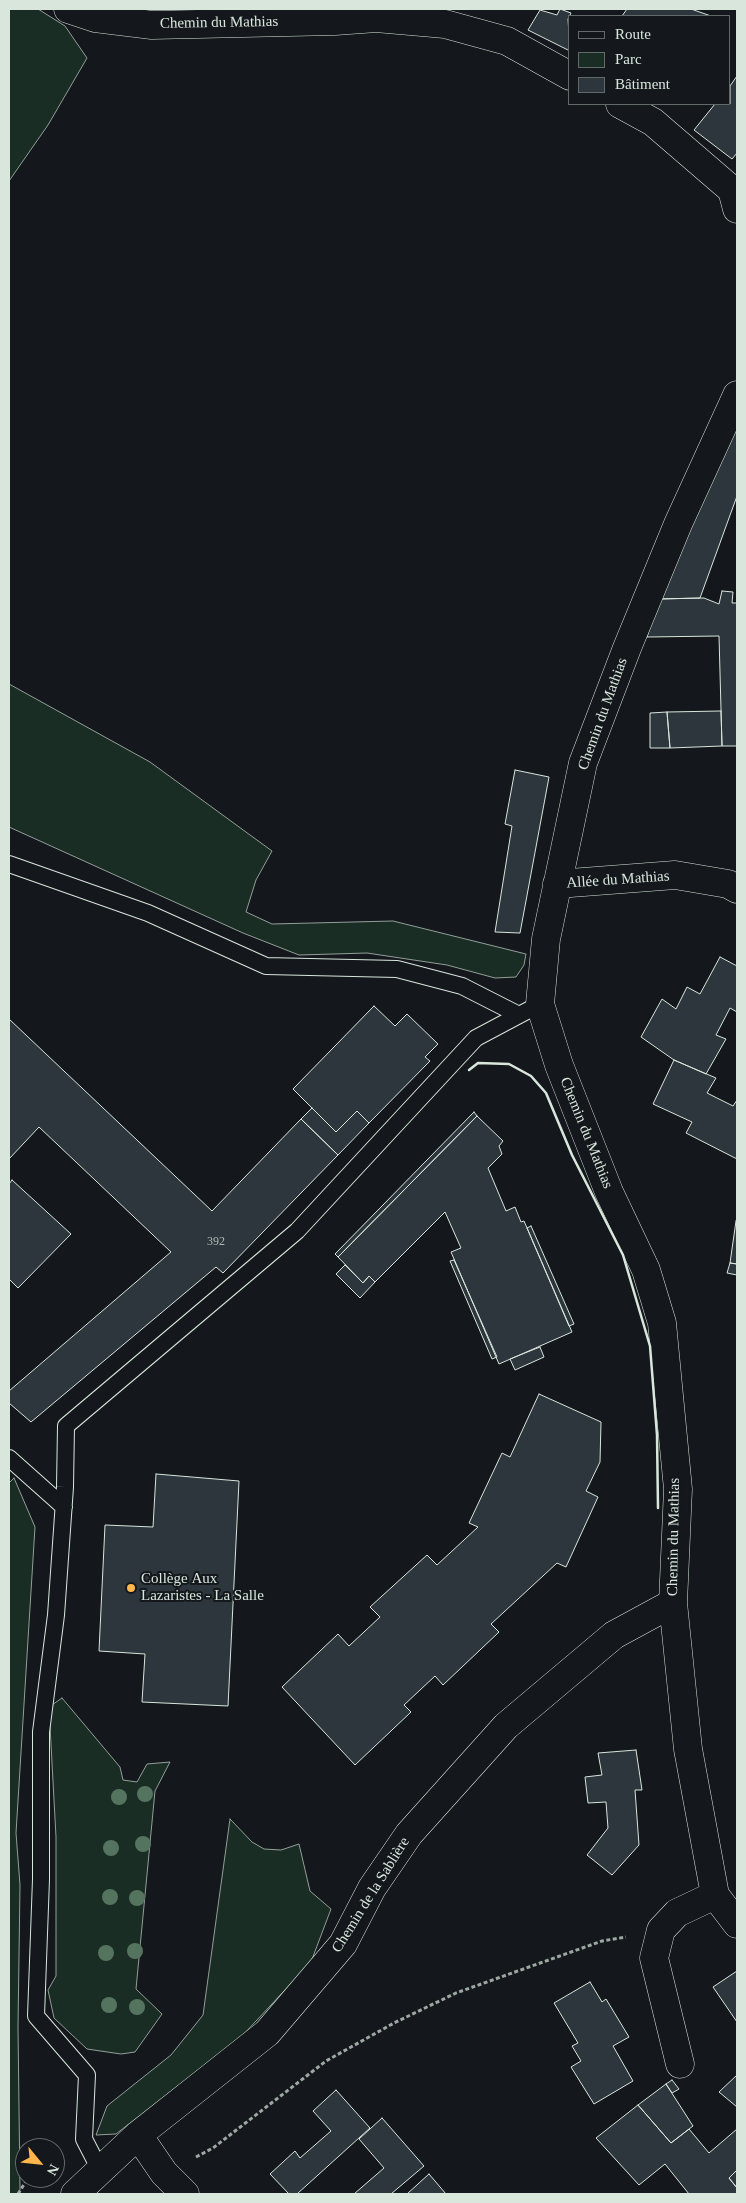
<!DOCTYPE html>
<html>
<head>
<meta charset="utf-8">
<style>
	body { margin:0 }
	#map { position:relative; width:746px; height:2203px; overflow:hidden; background:#14181c; font-family:Georgia,serif }
	canvas { display:block }
	.frame { position:absolute; inset:0; border:10px solid #d8e6dc; pointer-events:none }
	.legend { position:absolute; left:568px; top:15px; width:162px; height:90px; box-sizing:border-box; background:#14181c; border:1px solid #626a69; margin:0; padding:6px 9px; list-style:none; font-size:15px; color:#d8e6dc }
	.legend li { display:flex; align-items:center; gap:10px; height:25px }
	.legend b { width:25px; border:1px solid #626a69 }
	.north { position:absolute; left:15px; top:2138px; width:50px; height:50px; box-sizing:border-box; background:#14181c; border:1px solid #626a69; border-radius:50%; rotate:118deg; font-size:14px; font-weight:700; line-height:20px; text-align:center; color:#d8e6dc }
	.north::after { content:''; display:block; margin:auto; width:18px; height:22px; background:#ffb74d; clip-path:polygon(50% 0,100% 100%,50% 72%,0 100%) }
</style>
</head>
<body>
<div id="map">
<canvas width="746" height="2203"></canvas>
<div class="frame"></div>
<ul class="legend">
<li><b style="height:6px;background:#14181c"></b>Route</li>
<li><b style="height:14px;background:#1a2d24"></b>Parc</li>
<li><b style="height:14px;background:#2c363c"></b>Bâtiment</li>
</ul>
<div class="north">N</div>
</div>
<script>
const ctx = document.querySelector('canvas').getContext('2d');
ctx.lineJoin = 'round';
function paint(path, color) {
  ctx.fillStyle = color;
  ctx.fill(path, 'evenodd');
}
function toPath(rows) {
  const path = new Path2D();
  for (const r of rows) {
    path.moveTo(r[0], r[1]);
    for (let i = 2; i < r.length; i += 2) path.lineTo(r[i], r[i + 1]);
  }
  return path;
}
function strokePath(path, color, width, dash) {
  ctx.strokeStyle = color;
  ctx.lineWidth = width;
  ctx.lineCap = dash ? 'butt' : 'round';
  ctx.setLineDash(dash || []);
  ctx.stroke(path);
}
function write(font, color, halo, rows, align = 'center') {
  ctx.font = font + ' Georgia,serif';
  ctx.lineWidth = 4;
  ctx.setLineDash([]);
  ctx.textBaseline = 'middle';
  ctx.strokeStyle = halo;
  ctx.fillStyle = color;
  for (const [text, x, y, turn = 0] of rows) {
    ctx.save();
    ctx.translate(x, y);
    ctx.rotate((+turn || 0) * Math.PI / 180);
    ctx.textAlign = isNaN(turn) ? turn : align;
    if (halo) ctx.strokeText(text, 0, 0);
    ctx.fillText(text, 0, 0);
    ctx.restore();
  }
}
const green = toPath([
	[9,9,38,9,65,26,87,58,48,125,9,181,9,9],
	[9,684,150,762,272,851,256,880,246,912,272,924,393,921,526,954,524,965,516,977,495,978,447,965,367,953,299,955,243,933,9,827,9,684],
	[14,1478,35,1527,16,1833,20,1885,18,2027,20,2190,18,2194,9,2194,9,1483,14,1478],
	[62,1698,120,1767,123,1780,137,1782,147,1764,170,1762,155,1791,136,1989,162,2014,135,2052,121,2054,87,2049,54,2018,48,1990,56,1976,56,1837,49,1707,62,1698],
	[230,1819,252,1842,264,1849,281,1850,299,1844,310,1891,331,1909,311,1962,243,2035,116,2134,96,2135,107,2106,171,2055,203,2015,230,1819]
]);
const building = toPath([
	[560,9,571,13,568,19,570,51,528,30,540,10,557,15,560,9],
	[627,9,691,9,711,16,622,16,627,9],
	[737,76,737,153,732,159,694,130,715,104,730,104,730,86,737,76],
	[737,427,737,496,700,598,658,599,737,427],
	[722,591,733,592,732,603,737,603,737,746,722,746,719,636,647,637,658,599,704,598,719,604,722,591],
	[721,711,722,746,670,748,667,712,721,711],
	[667,712,670,748,650,748,650,713,667,712],
	[515,770,549,777,520,933,495,932,512,826,505,824,515,770],
	[720,957,737,966,737,1012,730,1008,716,1035,726,1039,706,1074,674,1060,641,1037,662,999,676,1009,687,987,700,994,720,957],
	[374,1006,395,1026,407,1014,438,1044,425,1057,430,1061,369,1123,357,1111,336,1132,293,1089,374,1006],
	[9,1019,212,1211,301,1119,338,1155,223,1273,216,1267,31,1422,9,1403,9,1391,171,1252,39,1127,9,1159,9,1019],
	[674,1060,716,1078,707,1093,733,1106,737,1100,737,1159,686,1133,692,1122,653,1104,674,1060],
	[312,1108,336,1132,357,1111,369,1123,338,1155,301,1119,312,1108],
	[474,1112,477,1116,338,1257,335,1254,474,1112],
	[477,1116,503,1141,499,1146,502,1154,488,1168,506,1211,515,1207,521,1222,524,1221,572,1332,499,1364,451,1252,461,1248,445,1212,375,1282,369,1276,363,1283,338,1257,477,1116],
	[12,1180,71,1234,18,1288,9,1279,9,1184,12,1180],
	[736,1221,737,1222,737,1264,730,1263,736,1221],
	[531,1226,574,1324,569,1326,527,1228,531,1226],
	[454,1260,497,1357,492,1359,450,1261,454,1260],
	[730,1263,737,1264,737,1275,727,1273,730,1263],
	[345,1265,363,1283,369,1276,375,1282,360,1298,336,1274,345,1265],
	[540,1347,544,1357,515,1370,510,1359,540,1347],
	[539,1394,601,1422,600,1462,586,1491,598,1497,566,1567,557,1563,491,1624,499,1632,443,1685,435,1676,404,1705,411,1712,355,1765,282,1687,338,1634,349,1646,380,1617,370,1607,427,1555,437,1565,478,1527,469,1523,502,1453,510,1457,539,1394],
	[156,1474,239,1481,228,1706,142,1702,145,1654,99,1651,105,1525,153,1527,156,1474],
	[636,1750,642,1790,635,1790,639,1845,612,1875,587,1855,608,1828,606,1802,588,1803,585,1777,602,1775,598,1753,636,1750],
	[737,1971,737,2022,713,1987,737,1971],
	[590,1982,602,2002,606,1999,629,2037,613,2046,633,2081,594,2104,571,2067,581,2061,572,2046,578,2043,554,2003,590,1982],
	[737,2075,737,2107,719,2092,737,2075],
	[672,2080,679,2089,672,2093,666,2084,672,2080],
	[666,2084,693,2126,671,2143,638,2105,666,2084],
	[336,2090,370,2128,297,2194,289,2194,270,2174,295,2151,300,2158,331,2131,313,2111,336,2090],
	[638,2105,671,2143,689,2129,709,2153,737,2129,737,2170,729,2178,737,2188,737,2194,689,2194,665,2164,639,2185,596,2138,638,2105],
	[382,2118,424,2166,391,2194,354,2194,384,2168,359,2139,382,2118],
	[737,2170,737,2188,729,2178,737,2170],
	[429,2174,446,2194,407,2194,429,2174]
]);
const path = toPath([
	[196,2157,213,2148,326,2061,394,2023,456,1993,602,1941,626,1937],
	[18,2194,28,2178]
]);
const lane = toPath([
	[9,864,148,913,266,966,397,969,462,986,519,1015],
	[9,1458,64,1507],
	[100,2170,84,2139,87,2075,36,2016,41,1879,41,1732,56,1615,65,1487,66,1426,297,1231,476,1038,540,1004]
]);
const street = toPath([
	[68,9,95,18,152,25,335,21,376,18,445,24,507,41,570,76],
	[620,104,653,122,732,190,737,209],
	[737,395,678,524,627,648,583,763,546,939,540,1004,559,1065,609,1192,646,1270,662,1323,678,1489,673,1603,688,1749,715,1895,737,1924],
	[557,884,675,875,728,884,737,889],
	[680,2064,654,1958,661,1930,677,1913,715,1895],
	[138,2135,164,2173,185,2194],
	[75,2194,138,2135,267,2033,343,1944,372,1888,409,1834,506,1726,614,1635,673,1603]
]);
const wall = toPath([
	[469,1070,478,1063,509,1064,531,1076,546,1093,572,1155,623,1255,650,1346,657,1435,658,1508]
]);
const trees = [
	[145,1794],
	[119,1797],
	[143,1844],
	[111,1848],
	[110,1897],
	[137,1898],
	[135,1951],
	[106,1953],
	[109,2005],
	[137,2007]
];
const markers = [
	[131,1588,5,"#ffb74d"]
];
const numberNames = [
	["392",216,1242]
];
const streetNames = [
	["Chemin du Mathias",219,23,-1],
	["Chemin du Mathias",603,714,-70],
	["Allée du Mathias",618,880,-4],
	["Chemin du Mathias",586,1133,68],
	["Chemin du Mathias",674,1537,-89],
	["Chemin de la Sablière",371,1895,-58]
];
const poiNames = [
	["Collège Aux",141,1579],
	["Lazaristes - La Salle",141,1596]
];
paint(green, '#1a2d24');
strokePath(green, '#939e99', 1);
paint(building, '#2c363c');
strokePath(building, '#d8e6dc', 1);
strokePath(lane, '#d8e6dc', 18);
strokePath(street, '#d8e6dc', 29);
strokePath(path, '#9da8a2', 3, [4, 2.5]);
strokePath(lane, '#14181c', 16);
strokePath(street, '#14181c', 28);
strokePath(wall, '#d8e6dc', 2.5);
ctx.fillStyle = '#55745f';
for (const [x, y] of trees) {
  ctx.beginPath();
  ctx.arc(x, y, 8, 0, 2 * Math.PI);
  ctx.fill();
}
for (const [x, y, r, color] of markers) {
  const dot = new Path2D();
  dot.arc(x, y, r, 0, 2 * Math.PI);
  ctx.fillStyle = color;
  ctx.fill(dot);
  strokePath(dot, '#14181c', 2);
}
write('12px', '#adbab4', null, numberNames);
write('15px', '#d8e6dc', '#14181c', streetNames);
write('15px', '#d8e6dc', '#14181c', poiNames, 'left');
</script>
</body>
</html>
